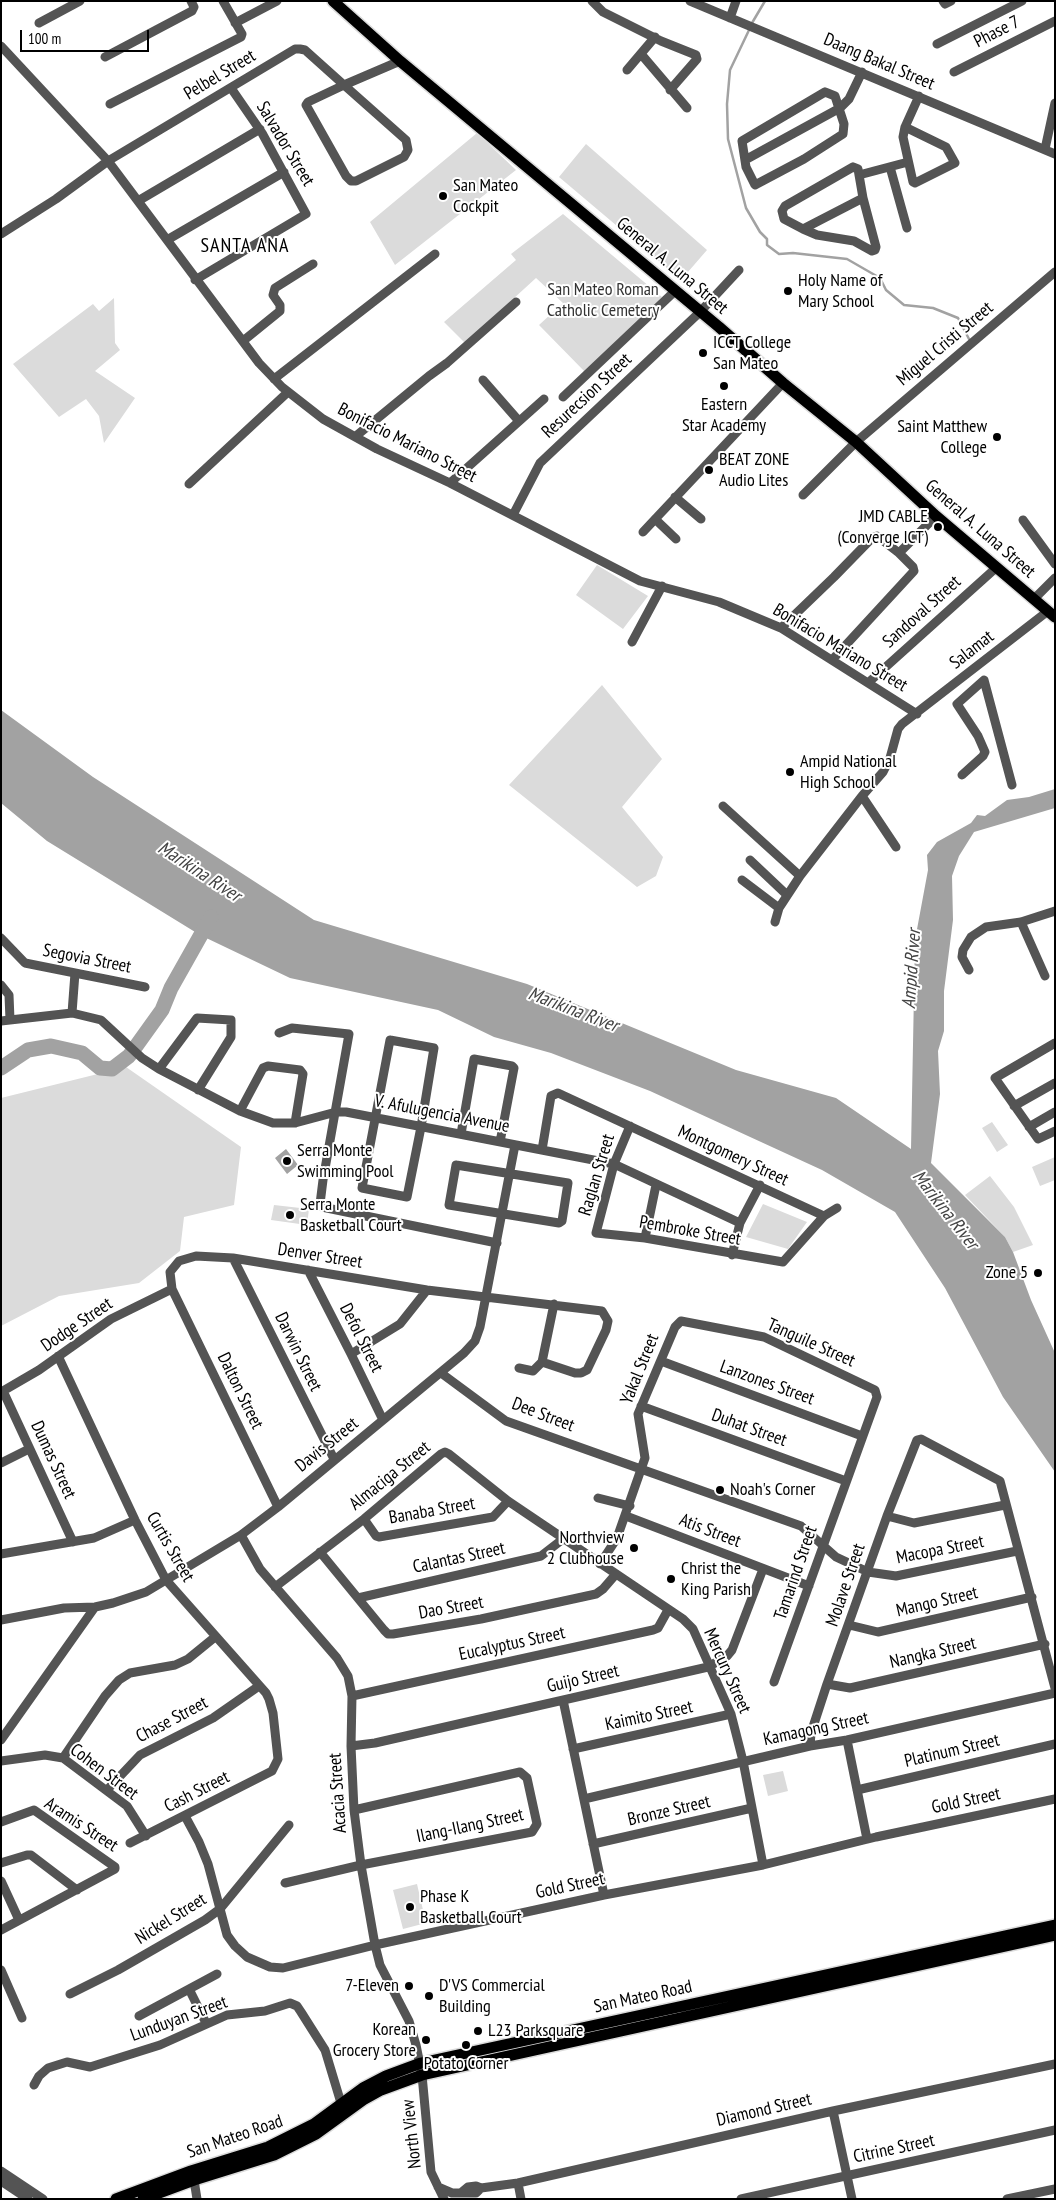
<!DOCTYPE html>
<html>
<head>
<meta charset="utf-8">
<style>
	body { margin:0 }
	#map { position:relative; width:1056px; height:2200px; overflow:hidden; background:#fff; font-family:"PT Sans Narrow",sans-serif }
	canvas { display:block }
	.frame { position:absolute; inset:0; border:2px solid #000; pointer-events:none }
	.scale { position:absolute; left:20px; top:30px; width:129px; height:22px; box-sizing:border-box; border:2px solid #000; border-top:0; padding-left:6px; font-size:15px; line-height:18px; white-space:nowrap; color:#000; -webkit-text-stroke:4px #fff; paint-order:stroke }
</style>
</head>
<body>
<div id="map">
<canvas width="1056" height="2200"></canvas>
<div class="frame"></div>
<div class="scale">100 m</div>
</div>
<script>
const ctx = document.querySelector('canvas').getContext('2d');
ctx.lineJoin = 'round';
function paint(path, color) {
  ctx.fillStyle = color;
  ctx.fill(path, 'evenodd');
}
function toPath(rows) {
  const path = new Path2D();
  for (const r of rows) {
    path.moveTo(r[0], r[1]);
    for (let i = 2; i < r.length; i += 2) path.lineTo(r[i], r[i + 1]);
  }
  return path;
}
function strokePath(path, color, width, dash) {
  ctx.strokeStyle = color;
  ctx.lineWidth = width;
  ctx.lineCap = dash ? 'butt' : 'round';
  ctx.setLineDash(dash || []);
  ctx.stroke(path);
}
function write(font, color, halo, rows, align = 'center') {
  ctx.font = font + ' "PT Sans Narrow",sans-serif';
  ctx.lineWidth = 4;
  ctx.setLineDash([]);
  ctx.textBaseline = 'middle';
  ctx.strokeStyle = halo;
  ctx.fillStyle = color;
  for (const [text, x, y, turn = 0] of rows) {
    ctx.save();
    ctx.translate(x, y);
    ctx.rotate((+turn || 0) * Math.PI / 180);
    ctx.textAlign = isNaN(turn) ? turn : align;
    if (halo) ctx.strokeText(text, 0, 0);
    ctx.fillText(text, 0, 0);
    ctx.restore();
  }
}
const green = toPath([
	[477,133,516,170,395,265,370,222],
	[586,144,707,250,681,280,559,177],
	[563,214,662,297,587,374,539,325,563,303,536,278,465,343,444,322,516,260,511,254],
	[114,298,115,343,120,350,95,371,135,398,104,443,99,416,86,399,59,417,13,364,93,304,99,311],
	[597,565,648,596,623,629,576,595],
	[602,685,662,759,622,807,663,857,656,876,637,887,509,785],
	[126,1067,241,1147,234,1205,184,1217,180,1251,139,1283,59,1296,1,1326,1,1098],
	[992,1122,1008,1145,997,1152,982,1128],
	[1055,1157,1055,1180,1040,1186,1032,1167],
	[990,1176,1014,1207,1033,1245,1013,1252,1005,1237,965,1195],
	[763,1204,807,1222,788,1249,746,1237],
	[274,1205,309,1209,307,1225,271,1220],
	[783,1771,788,1791,768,1796,763,1775],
	[417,1884,426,1923,403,1929,393,1890]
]);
const water = toPath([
	[1,710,93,777,314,920,527,984,736,1070,836,1098,911,1149,915,940,928,870,927,855,937,842,971,823,977,815,985,816,1007,800,1029,797,1055,789,1055,808,974,832,959,856,952,876,953,920,944,991,944,1031,938,1051,940,1094,931,1163,1005,1237,1013,1252,1031,1300,1055,1353,1055,1472,1003,1397,945,1288,895,1212,822,1170,650,1091,551,1053,494,1037,438,1010,290,978,200,935,47,841,1,803],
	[286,1149,298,1165,287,1174,275,1158]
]);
const stream = toPath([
	[752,23,765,1],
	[750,28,730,70,727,104,728,139,746,208,760,232,767,239,767,245,779,254,793,253,847,259,880,278,886,290,904,305,933,308,958,318,969,339]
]);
const river = toPath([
	[1,1068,28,1050,51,1046,82,1053,100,1068,112,1069,129,1056,162,1010,171,988,211,917]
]);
const minor = toPath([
	[592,1,603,12,661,41,696,55,697,59,670,90],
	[690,1,1055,154],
	[943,1,945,4,951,1],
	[730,18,736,1],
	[39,23,80,1],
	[235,23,277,1],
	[937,44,1022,1],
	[1,46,108,161,259,363,282,387,323,419,377,449,450,483,640,581,719,602,781,628,917,714],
	[641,54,687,108],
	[105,57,192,11,194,7,191,1],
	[627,70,655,37],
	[954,72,1055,21],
	[825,92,835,96,844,124,843,134,804,159,755,185,746,167,742,141,825,92],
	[110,104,241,37,242,34,223,1],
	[905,127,946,147,955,163,915,183,913,182,903,137,905,127,919,96],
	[1045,149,1055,103],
	[745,160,840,108,849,99,862,72],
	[853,167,858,169,863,198,803,229,784,219,782,211,785,206,853,167],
	[890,167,907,228],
	[859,175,908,162],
	[138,201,260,129],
	[803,229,817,235,854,241,872,251,875,250,876,247,863,198],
	[1,234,56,199,108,161,295,49,300,49,305,50,344,85,406,140,408,150,404,157,356,181,351,181,346,176,306,105,308,102,344,85,400,61],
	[167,240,284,172],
	[195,280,306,214,262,133,231,88],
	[243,341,280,311,280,305,273,295,275,288,313,264],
	[274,379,435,254],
	[483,380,518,420],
	[563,397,674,292],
	[356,436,429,376,447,363,516,302],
	[450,483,544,399],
	[189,484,288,392],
	[803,495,856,442,1055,272],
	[675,497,701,519],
	[513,515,540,463,700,312,739,270],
	[655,519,676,539],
	[1023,520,1055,564],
	[643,532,783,383],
	[899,553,936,516],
	[1034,599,1055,578],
	[781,628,834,577,873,537,877,536,899,553,913,567,914,571,832,660],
	[632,642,662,586],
	[869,682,997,567],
	[962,775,983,756,985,752,978,736,957,704,984,680,1012,785],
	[862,796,896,847],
	[723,806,800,876],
	[750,860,787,895],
	[742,880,779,908],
	[775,922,779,908,800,876,862,796,883,772,890,758,898,729,902,724,1048,611],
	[1021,922,1045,976],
	[1,938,25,963,145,987],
	[969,970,962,957,963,950,971,937,986,927,1021,922,1055,911],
	[1,985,9,995,10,1020],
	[72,1013,75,973],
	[1,1021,72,1013,101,1020,142,1058,159,1069,240,1111,273,1123,295,1123,336,1112,346,1112,614,1164,740,1223],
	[279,1033,292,1028,349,1034,323,1180,320,1204,322,1207,497,1243],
	[390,1040,434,1048,421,1127,407,1197,362,1188,390,1040],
	[1055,1043,995,1078,1038,1139,1055,1131],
	[159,1069,197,1018,231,1020,231,1037,198,1090],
	[1014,1106,1055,1083],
	[240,1111,263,1068,268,1066,300,1070,303,1074,295,1123],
	[630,1126,614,1164,596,1233,645,1238,783,1262,824,1216,837,1208],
	[1029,1127,1055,1112],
	[461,1134,474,1059,512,1066,514,1068,500,1142],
	[542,1150,551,1096,558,1093,824,1216],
	[456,1165,568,1183,562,1221,559,1223,449,1205,456,1165],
	[645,1238,656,1185],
	[732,1255,740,1223,760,1185],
	[233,1258,334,1459],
	[308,1270,351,1354,383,1420],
	[351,1354,400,1324,427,1290],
	[58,1356,135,1520,166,1580,266,1693,269,1699,273,1713,278,1759,272,1771,130,1843],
	[661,1361,862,1436],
	[519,1368,533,1371,542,1362,554,1304],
	[441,1373,506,1421,801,1526,836,1557,868,1572,896,1576,1017,1551],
	[3,1391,73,1542],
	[1,1392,39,1370,111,1319,172,1289],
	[641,1406,846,1481],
	[1,1463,29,1449],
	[598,1498,630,1506],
	[278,1507,172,1289,170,1272,179,1261,196,1256,233,1258,427,1290,602,1311,608,1321,606,1330,587,1370,581,1373,575,1373,542,1362],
	[626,1516,809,1586],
	[887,1516,914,1523,1005,1505],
	[364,1519,376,1536,379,1537,493,1517,508,1501],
	[241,1535,260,1569,337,1658,348,1676,352,1696,351,1746,354,1810,361,1865,375,1945,380,1965,409,2021,416,2045,422,2075,431,2172,444,2199],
	[320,1552,384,1630,388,1634,393,1634,481,1619,596,1594,603,1589,616,1574],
	[1,1554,94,1538,135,1520],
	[600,1564,617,1538,645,1458,638,1414,675,1327,681,1321,764,1337,875,1390,877,1397,774,1682],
	[275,1587,364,1519,441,1454,445,1452,449,1454,508,1501,683,1619,693,1629,731,1714,743,1761,763,1865],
	[358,1598,541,1556,563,1539],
	[1,1620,64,1608,95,1607,113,1603,146,1592,241,1535,278,1507,464,1353,475,1341,480,1327,515,1145],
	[849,1625,878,1632,1032,1597],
	[827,1684,850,1688,1045,1644],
	[352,1696,653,1630,658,1628,668,1610],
	[563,1700,604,1895],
	[1,1740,95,1607],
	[847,1740,867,1839],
	[351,1746,375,1743,708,1667,727,1656,732,1650,763,1569],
	[810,1746,811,1733,827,1684,887,1516,917,1440,921,1439,1000,1481,1055,1688],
	[573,1749,731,1714],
	[63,1758,105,1696,119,1680,130,1673,175,1665,188,1659,215,1637],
	[1,1761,45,1755,63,1758,127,1806,146,1836],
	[107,1790,140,1755,213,1718,259,1686],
	[857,1790,1055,1744],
	[584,1799,810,1746,847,1740,1055,1693],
	[185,1816,199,1842,208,1864,227,1935,235,1946,247,1957,270,1967,283,1968,375,1945,604,1895,763,1865,876,1837,1055,1799],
	[1,1822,34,1810,115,1867,115,1869,1,1930],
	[593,1844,752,1808],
	[1,1863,27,1855,31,1855,77,1890],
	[1,1881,19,1920],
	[285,1883,361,1865,532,1832,537,1824,527,1778,520,1772,354,1810],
	[1,1970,22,2018],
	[189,1989,206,2023],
	[70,1994,118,1970,205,1920,220,1909,289,1825],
	[139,2016,217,1974],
	[34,2085,39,2076,48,2068,67,2062,90,2067,160,2045,227,2015,265,2011,290,2003,297,2006,301,2012,325,2050,341,2103],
	[833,2111,852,2199],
	[1,2171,43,2199],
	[194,2180,197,2199],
	[1,2181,28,2199],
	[518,2183,521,2199],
	[438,2187,452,2193,476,2193,481,2188],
	[462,2192,468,2187,476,2186,481,2188,518,2183,833,2111,1055,2064],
	[741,2199,1055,2130],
	[1007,2199,1055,2189]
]);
const major = toPath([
	[333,1,400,61,719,327,783,383,856,442,936,516,1055,617],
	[116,2199,191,2171,268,2147,314,2124,363,2088,386,2076,421,2063,1055,1925],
	[143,2199,194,2180,274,2155,316,2134,363,2100,381,2090,422,2075,1055,1935]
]);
const markers = [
	[443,196,5,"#000"],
	[788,291,5,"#000"],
	[703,353,5,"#000"],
	[724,386,5,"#000"],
	[997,437,5,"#000"],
	[709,470,5,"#000"],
	[938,527,5,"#000"],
	[790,772,5,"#000"],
	[287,1161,5,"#000"],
	[290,1215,5,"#000"],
	[1038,1273,5,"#000"],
	[720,1490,5,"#000"],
	[634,1548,5,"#000"],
	[671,1579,5,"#000"],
	[410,1907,5,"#000"],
	[409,1986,5,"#000"],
	[429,1996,5,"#000"],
	[478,2031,5,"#000"],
	[426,2040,5,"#000"],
	[466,2045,5,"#000"]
];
const streetNames = [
	["Phase 7",997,32,-27],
	["Daang Bakal Street",879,62,23],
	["Pelbel Street",220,75,-31],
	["Salvador Street",285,144,59],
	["General A. Luna Street",672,266,40],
	["Miguel Cristi Street",945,344,-40],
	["Resurecsion Street",587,396,-43],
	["Bonifacio Mariano Street",407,443,27],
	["General A. Luna Street",980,529,41],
	["Sandoval Street",922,612,-42],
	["Bonifacio Mariano Street",840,648,31],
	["Salamat",972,650,-38],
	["Segovia Street",87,959,11],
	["V. Afulugencia Avenue",442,1114,11],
	["Montgomery Street",733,1156,25],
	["Raglan Street",597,1175,-73],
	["Pembroke Street",690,1231,10],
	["Denver Street",320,1256,9],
	["Dodge Street",77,1325,-34],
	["Defol Street",361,1338,63],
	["Tanguile Street",811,1343,24],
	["Darwin Street",298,1352,64],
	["Yakal Street",640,1369,-68],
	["Lanzones Street",767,1383,20],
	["Dalton Street",240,1391,64],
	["Dee Street",543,1415,21],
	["Duhat Street",749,1428,20],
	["Davis Street",327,1445,-39],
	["Dumas Street",53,1460,65],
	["Almaciga Street",390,1476,-39],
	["Banaba Street",432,1511,-10],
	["Atis Street",710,1531,21],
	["Curtis Street",170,1547,60],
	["Macopa Street",940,1550,-11],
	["Calantas Street",459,1558,-12],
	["Tamarind Street",796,1573,-71],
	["Molave Street",846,1585,-71],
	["Mango Street",937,1602,-13],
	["Dao Street",451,1608,-10],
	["Eucalyptus Street",512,1644,-12],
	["Nangka Street",933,1653,-13],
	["Mercury Street",727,1671,66],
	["Guijo Street",583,1679,-13],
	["Kaimito Street",649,1716,-12],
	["Chase Street",172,1720,-28],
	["Kamagong Street",816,1729,-12],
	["Platinum Street",952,1751,-13],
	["Cohen Street",104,1772,37],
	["Cash Street",197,1792,-27],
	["Acacia Street",338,1793,-94],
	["Gold Street",966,1801,-12],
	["Bronze Street",669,1811,-13],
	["Aramis Street",81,1825,33],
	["Ilang-Ilang Street",470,1826,-12],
	["Gold Street",570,1886,-12],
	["Nickel Street",171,1919,-32],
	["San Mateo Road",643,1997,-12],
	["Lunduyan Street",179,2019,-20],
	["Diamond Street",764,2110,-13],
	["North View",412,2134,-96],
	["San Mateo Road",235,2137,-19],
	["Citrine Street",894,2149,-12]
];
const poiNames = [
	["San Mateo",453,186],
	["Cockpit",453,207],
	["Holy Name of",798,281],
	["Mary School",798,302],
	["ICCT College",713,343],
	["San Mateo",713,364],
	["Eastern",724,405,"center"],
	["Star Academy",724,426,"center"],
	["Saint Matthew",987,427,"right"],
	["College",987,448,"right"],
	["BEAT ZONE",719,460],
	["Audio Lites",719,481],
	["JMD CABLE",928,517,"right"],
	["(Converge ICT)",928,538,"right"],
	["Ampid National",800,762],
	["High School",800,783],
	["Serra Monte",297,1151],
	["Swimming Pool",297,1172],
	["Serra Monte",300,1205],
	["Basketball Court",300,1226],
	["Zone 5",1028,1273,"right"],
	["Noah's Corner",730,1490],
	["Northview",624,1538,"right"],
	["2 Clubhouse",624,1559,"right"],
	["Christ the",681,1569],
	["King Parish",681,1590],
	["Phase K",420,1897],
	["Basketball Court",420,1918],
	["7-Eleven",399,1986,"right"],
	["D'VS Commercial",439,1986],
	["Building",439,2007],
	["Korean",416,2030,"right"],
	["Grocery Store",416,2051,"right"],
	["L23 Parksquare",488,2031],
	["Potato Corner",466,2064,"center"]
];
const parkNames = [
	["San Mateo Roman",603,290],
	["Catholic Cemetery",603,311]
];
const waterNames = [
	["Marikina River",199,872,33],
	["Ampid River",912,969,-86],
	["Marikina River",573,1010,21],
	["Marikina River",945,1210,52]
];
const quarterNames = [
	["SANTA ANA",245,246]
];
paint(green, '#dbdbdb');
paint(water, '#a2a2a2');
strokePath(stream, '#a2a2a2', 2.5);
strokePath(river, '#a2a2a2', 15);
strokePath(major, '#dbdbdb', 14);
strokePath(minor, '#545454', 9);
strokePath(major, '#000', 11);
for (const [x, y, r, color] of markers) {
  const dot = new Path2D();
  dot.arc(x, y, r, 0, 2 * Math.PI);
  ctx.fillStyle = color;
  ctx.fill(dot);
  strokePath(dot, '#fff', 2);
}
write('18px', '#000', '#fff', streetNames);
write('18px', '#000', '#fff', poiNames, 'left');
write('18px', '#323232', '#fff', parkNames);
write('italic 19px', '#434343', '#fff', waterNames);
ctx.letterSpacing = '1px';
write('20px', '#000', '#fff', quarterNames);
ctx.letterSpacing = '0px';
</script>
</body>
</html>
